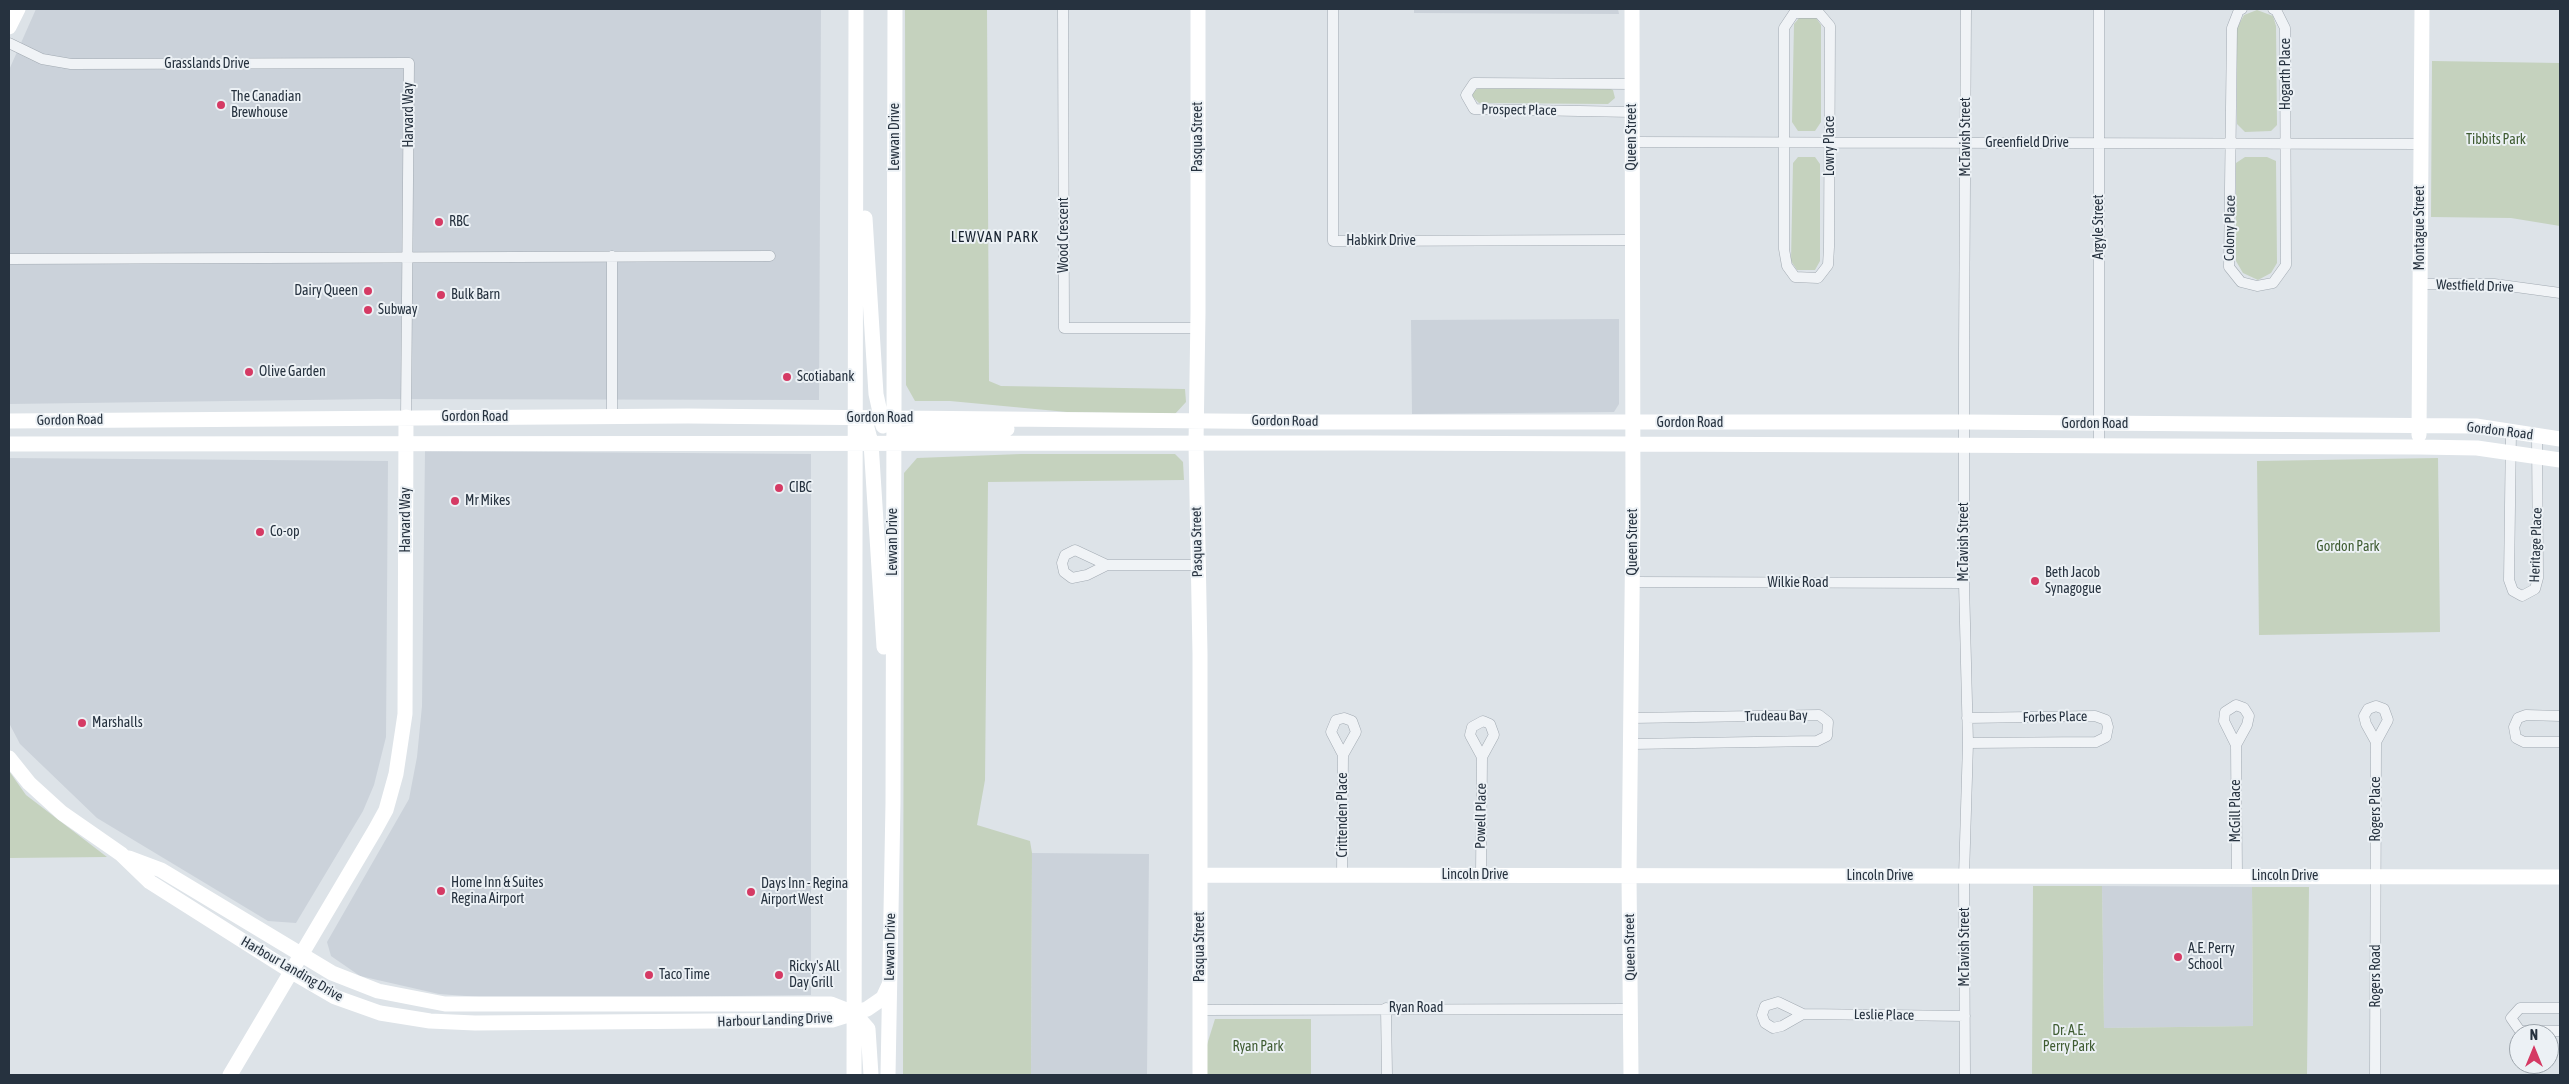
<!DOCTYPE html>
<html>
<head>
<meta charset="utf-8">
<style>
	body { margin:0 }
	#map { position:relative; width:2569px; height:1084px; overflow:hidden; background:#dde3e8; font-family:"Asap Condensed",sans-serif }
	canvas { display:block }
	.frame { position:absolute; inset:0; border:10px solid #26323f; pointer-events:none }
	.north { position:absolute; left:2509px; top:1024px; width:50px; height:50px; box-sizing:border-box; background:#ecf1f5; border:1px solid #9da5ac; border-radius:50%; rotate:0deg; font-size:14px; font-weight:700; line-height:20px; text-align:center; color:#26323f }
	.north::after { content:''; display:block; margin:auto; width:18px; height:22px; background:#d53a64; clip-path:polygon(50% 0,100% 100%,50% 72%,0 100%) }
</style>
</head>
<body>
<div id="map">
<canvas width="2569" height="1084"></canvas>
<div class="frame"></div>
<div class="north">N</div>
</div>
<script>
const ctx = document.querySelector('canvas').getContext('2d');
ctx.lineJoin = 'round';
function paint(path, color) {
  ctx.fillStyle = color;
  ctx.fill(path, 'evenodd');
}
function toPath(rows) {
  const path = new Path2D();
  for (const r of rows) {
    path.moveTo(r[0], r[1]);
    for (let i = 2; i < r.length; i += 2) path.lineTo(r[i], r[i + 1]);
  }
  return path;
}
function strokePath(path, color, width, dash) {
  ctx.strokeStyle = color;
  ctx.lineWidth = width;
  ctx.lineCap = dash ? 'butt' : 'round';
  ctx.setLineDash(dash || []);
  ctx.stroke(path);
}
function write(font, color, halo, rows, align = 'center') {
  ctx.font = font + ' "Asap Condensed",sans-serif';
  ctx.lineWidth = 4;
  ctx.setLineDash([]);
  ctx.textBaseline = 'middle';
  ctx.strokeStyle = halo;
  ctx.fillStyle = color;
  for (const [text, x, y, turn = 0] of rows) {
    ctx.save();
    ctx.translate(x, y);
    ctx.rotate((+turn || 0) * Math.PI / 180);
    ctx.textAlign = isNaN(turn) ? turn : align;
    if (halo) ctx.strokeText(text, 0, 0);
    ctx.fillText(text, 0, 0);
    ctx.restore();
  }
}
const built = toPath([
	[36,9,821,9,819,400,378,399,9,404,9,70],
	[1414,9,1618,9,1619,14,1414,13],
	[1619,319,1619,404,1614,412,1412,414,1411,320],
	[425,451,811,454,811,995,506,999,439,994,360,976,331,956,327,942,409,799,417,757,422,706],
	[9,458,388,461,386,737,374,785,363,811,296,923,268,921,97,818,20,744,9,723],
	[1032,853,1149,854,1147,1075,1031,1075],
	[2102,886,2252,887,2253,1026,2104,1028]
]);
const green = toPath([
	[905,9,987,9,989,381,1001,386,1185,389,1186,402,1175,414,1067,412,950,401,915,401,906,385],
	[2257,10,2273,16,2276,26,2277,125,2271,131,2245,132,2237,124,2237,28,2244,15],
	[1799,18,1816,18,1821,25,1821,122,1815,131,1798,131,1792,122,1794,24],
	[2432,61,2560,63,2560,226,2511,218,2431,217],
	[1480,87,1608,88,1613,90,1615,98,1608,104,1479,103,1473,97,1473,92],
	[1798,157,1815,157,1820,164,1820,261,1815,270,1797,270,1791,261,1793,163],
	[2245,157,2267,157,2276,161,2277,263,2271,273,2258,280,2243,273,2236,261,2236,163],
	[1021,454,1175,454,1183,462,1184,480,988,482,985,780,977,825,1030,841,1032,853,1031,1075,903,1075,904,473,917,458],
	[2438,458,2440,632,2259,635,2257,461],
	[9,771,26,795,107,857,9,858],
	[2033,886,2102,886,2104,1028,2253,1026,2252,887,2309,887,2307,1075,2032,1075],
	[1215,1019,1311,1019,1311,1075,1205,1075,1205,1051]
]);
const street = toPath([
	[1063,9,1064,328,1198,328],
	[1333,9,1333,241,1631,240],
	[2242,9,2239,10,2232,28,2229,267,2241,282,2257,286,2273,283,2286,265,2285,28,2276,10,2273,9],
	[1794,13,1819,13,1830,26,1829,247,1828,265,1818,278,1795,277,1787,266,1784,249,1784,28,1794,13],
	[9,43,42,59,71,64,409,63,406,417],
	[1632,84,1474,83,1466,95,1474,109,1632,112],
	[1632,142,2421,144],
	[9,259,770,256],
	[2420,284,2494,284,2560,293],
	[612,417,612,256],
	[2511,431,2509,580,2513,591,2522,596,2535,589,2538,578,2537,435],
	[2099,446,2099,9],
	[1107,565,1075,550,1065,555,1062,563,1064,572,1072,578,1087,575,1107,565,1198,565],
	[1632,582,1964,583],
	[2560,716,2526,715,2518,718,2514,727,2516,738,2524,742,2560,742],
	[1632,718,1819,715,1828,722,1827,736,1817,741,1632,744],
	[1967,718,2095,716,2106,720,2108,727,2106,737,2096,742,1968,743],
	[2236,745,2247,725,2249,716,2244,708,2236,705,2225,712,2224,721,2236,745,2237,876],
	[1342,875,1343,755,1331,732,1336,720,1344,718,1352,721,1356,732,1343,755],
	[1481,875,1482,757,1470,735,1472,727,1483,721,1490,724,1494,735,1482,757],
	[1386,1008,1387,1075],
	[2560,1008,2520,1008,2511,1018,2520,1031,2560,1031],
	[1201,1010,1631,1009],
	[1803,1014,1782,1026,1773,1028,1765,1023,1762,1015,1765,1006,1778,1002,1803,1014,1965,1016],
	[1965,1075,1964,876,1968,743,1964,583,1964,353,1966,9],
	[2375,1075,2376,742,2366,724,2364,716,2368,709,2376,706,2384,709,2388,720,2376,742]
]);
const secondary = toPath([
	[1198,9,1198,313,1196,444,1200,654,1200,1075],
	[9,27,18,9],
	[865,218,876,394,883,426],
	[855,418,866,424,871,443,884,647],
	[9,421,688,416,1318,422,1964,422,2476,426,2560,439],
	[898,434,1007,429],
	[2419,435,2422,9],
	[9,444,1367,443,2419,447,2477,448,2560,460],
	[9,758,29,783,62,813,121,854,150,882,292,972,335,997,380,1013,430,1021,475,1023,832,1020,867,1009,883,998,889,985],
	[129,858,161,870,332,973,378,991,445,1004,831,1004,854,1013,868,1029,871,1075],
	[1201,875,2560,877],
	[230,1075,375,830,386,810,396,774,405,714,406,417],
	[854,1075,856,9],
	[888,1075,893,803,895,9],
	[1631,1075,1629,875,1633,513,1632,9]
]);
const markers = [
	[221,105,5,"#d53a64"],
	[439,222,5,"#d53a64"],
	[368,291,5,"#d53a64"],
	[441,295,5,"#d53a64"],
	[368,310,5,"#d53a64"],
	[249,372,5,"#d53a64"],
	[787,377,5,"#d53a64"],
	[779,488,5,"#d53a64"],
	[455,501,5,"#d53a64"],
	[260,532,5,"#d53a64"],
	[2035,581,5,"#d53a64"],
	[82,723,5,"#d53a64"],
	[441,891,5,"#d53a64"],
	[751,892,5,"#d53a64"],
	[2178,957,5,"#d53a64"],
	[649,975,5,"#d53a64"],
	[779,975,5,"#d53a64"]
];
const streetNames = [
	["Grasslands Drive",207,64],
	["Hogarth Place",2286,74,-90],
	["Prospect Place",1519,110,1],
	["Harvard Way",409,115,-90],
	["Lewvan Drive",895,137,-90],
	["Pasqua Street",1198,137,-90],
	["Queen Street",1632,137,-90],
	["McTavish Street",1966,137,-90],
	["Greenfield Drive",2027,143],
	["Lowry Place",1830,146,-90],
	["Argyle Street",2099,227,-90],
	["Colony Place",2230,228,-89],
	["Montague Street",2420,228,-90],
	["Wood Crescent",1064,235,-90],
	["Habkirk Drive",1381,241],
	["Westfield Drive",2475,286,2],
	["Gordon Road",475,417],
	["Gordon Road",880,418],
	["Gordon Road",70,420,-1],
	["Gordon Road",1285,421,1],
	["Gordon Road",1690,423],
	["Gordon Road",2095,424],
	["Gordon Road",2500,431,7],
	["Harvard Way",406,520,-90],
	["Lewvan Drive",893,542,-90],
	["Pasqua Street",1197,542,-91],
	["Queen Street",1633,542,-90],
	["McTavish Street",1964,542,-90],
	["Heritage Place",2536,545,-88],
	["Wilkie Road",1798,583],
	["Trudeau Bay",1776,716,-1],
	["Forbes Place",2055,717,-1],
	["Rogers Place",2376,809,-90],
	["McGill Place",2236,811,-90],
	["Crittenden Place",1343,815,-90],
	["Powell Place",1481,816,-89],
	["Lincoln Drive",1475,875],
	["Lincoln Drive",1880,876],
	["Lincoln Drive",2285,876],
	["Lewvan Drive",890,947,-89],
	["Pasqua Street",1200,947,-90],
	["Queen Street",1630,947,-91],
	["McTavish Street",1965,947,-90],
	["Harbour Landing Drive",292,969,30],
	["Rogers Road",2376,976,-90],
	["Ryan Road",1416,1008],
	["Leslie Place",1884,1015,1],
	["Harbour Landing Drive",775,1020,-2]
];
const poiNames = [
	["The Canadian",231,97],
	["Brewhouse",231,113],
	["RBC",449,222],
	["Dairy Queen",358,291,"right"],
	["Bulk Barn",451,295],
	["Subway",378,310],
	["Olive Garden",259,372],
	["Scotiabank",797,377],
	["CIBC",789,488],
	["Mr Mikes",465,501],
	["Co-op",270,532],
	["Beth Jacob",2045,573],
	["Synagogue",2045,589],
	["Marshalls",92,723],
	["Home Inn & Suites",451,883],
	["Regina Airport",451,899],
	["Days Inn - Regina",761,884],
	["Airport West",761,900],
	["A.E. Perry",2188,949],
	["School",2188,965],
	["Ricky's All",789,967],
	["Day Grill",789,983],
	["Taco Time",659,975]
];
const parkNames = [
	["Tibbits Park",2496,140],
	["Gordon Park",2348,547],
	["Dr. A.E.",2069,1031],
	["Perry Park",2069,1047],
	["Ryan Park",1258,1047]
];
const neighbourhoodNames = [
	["LEWVAN PARK",995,237]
];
paint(built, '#cbd2da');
paint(green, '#c5d2be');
strokePath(street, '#a2aab2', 11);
strokePath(street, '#f0f3f6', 10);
strokePath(secondary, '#fff', 15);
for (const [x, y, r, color] of markers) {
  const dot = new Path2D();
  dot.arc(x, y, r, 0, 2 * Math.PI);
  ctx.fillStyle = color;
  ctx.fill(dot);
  strokePath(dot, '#ecf1f5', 2);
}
write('14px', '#26323f', '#ecf1f5', streetNames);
write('14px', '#26323f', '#ecf1f5', poiNames, 'left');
write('14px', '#3f5c32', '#ecf1f5', parkNames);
ctx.letterSpacing = '1px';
write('15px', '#182330', '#ecf1f5', neighbourhoodNames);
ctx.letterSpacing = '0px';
</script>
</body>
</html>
